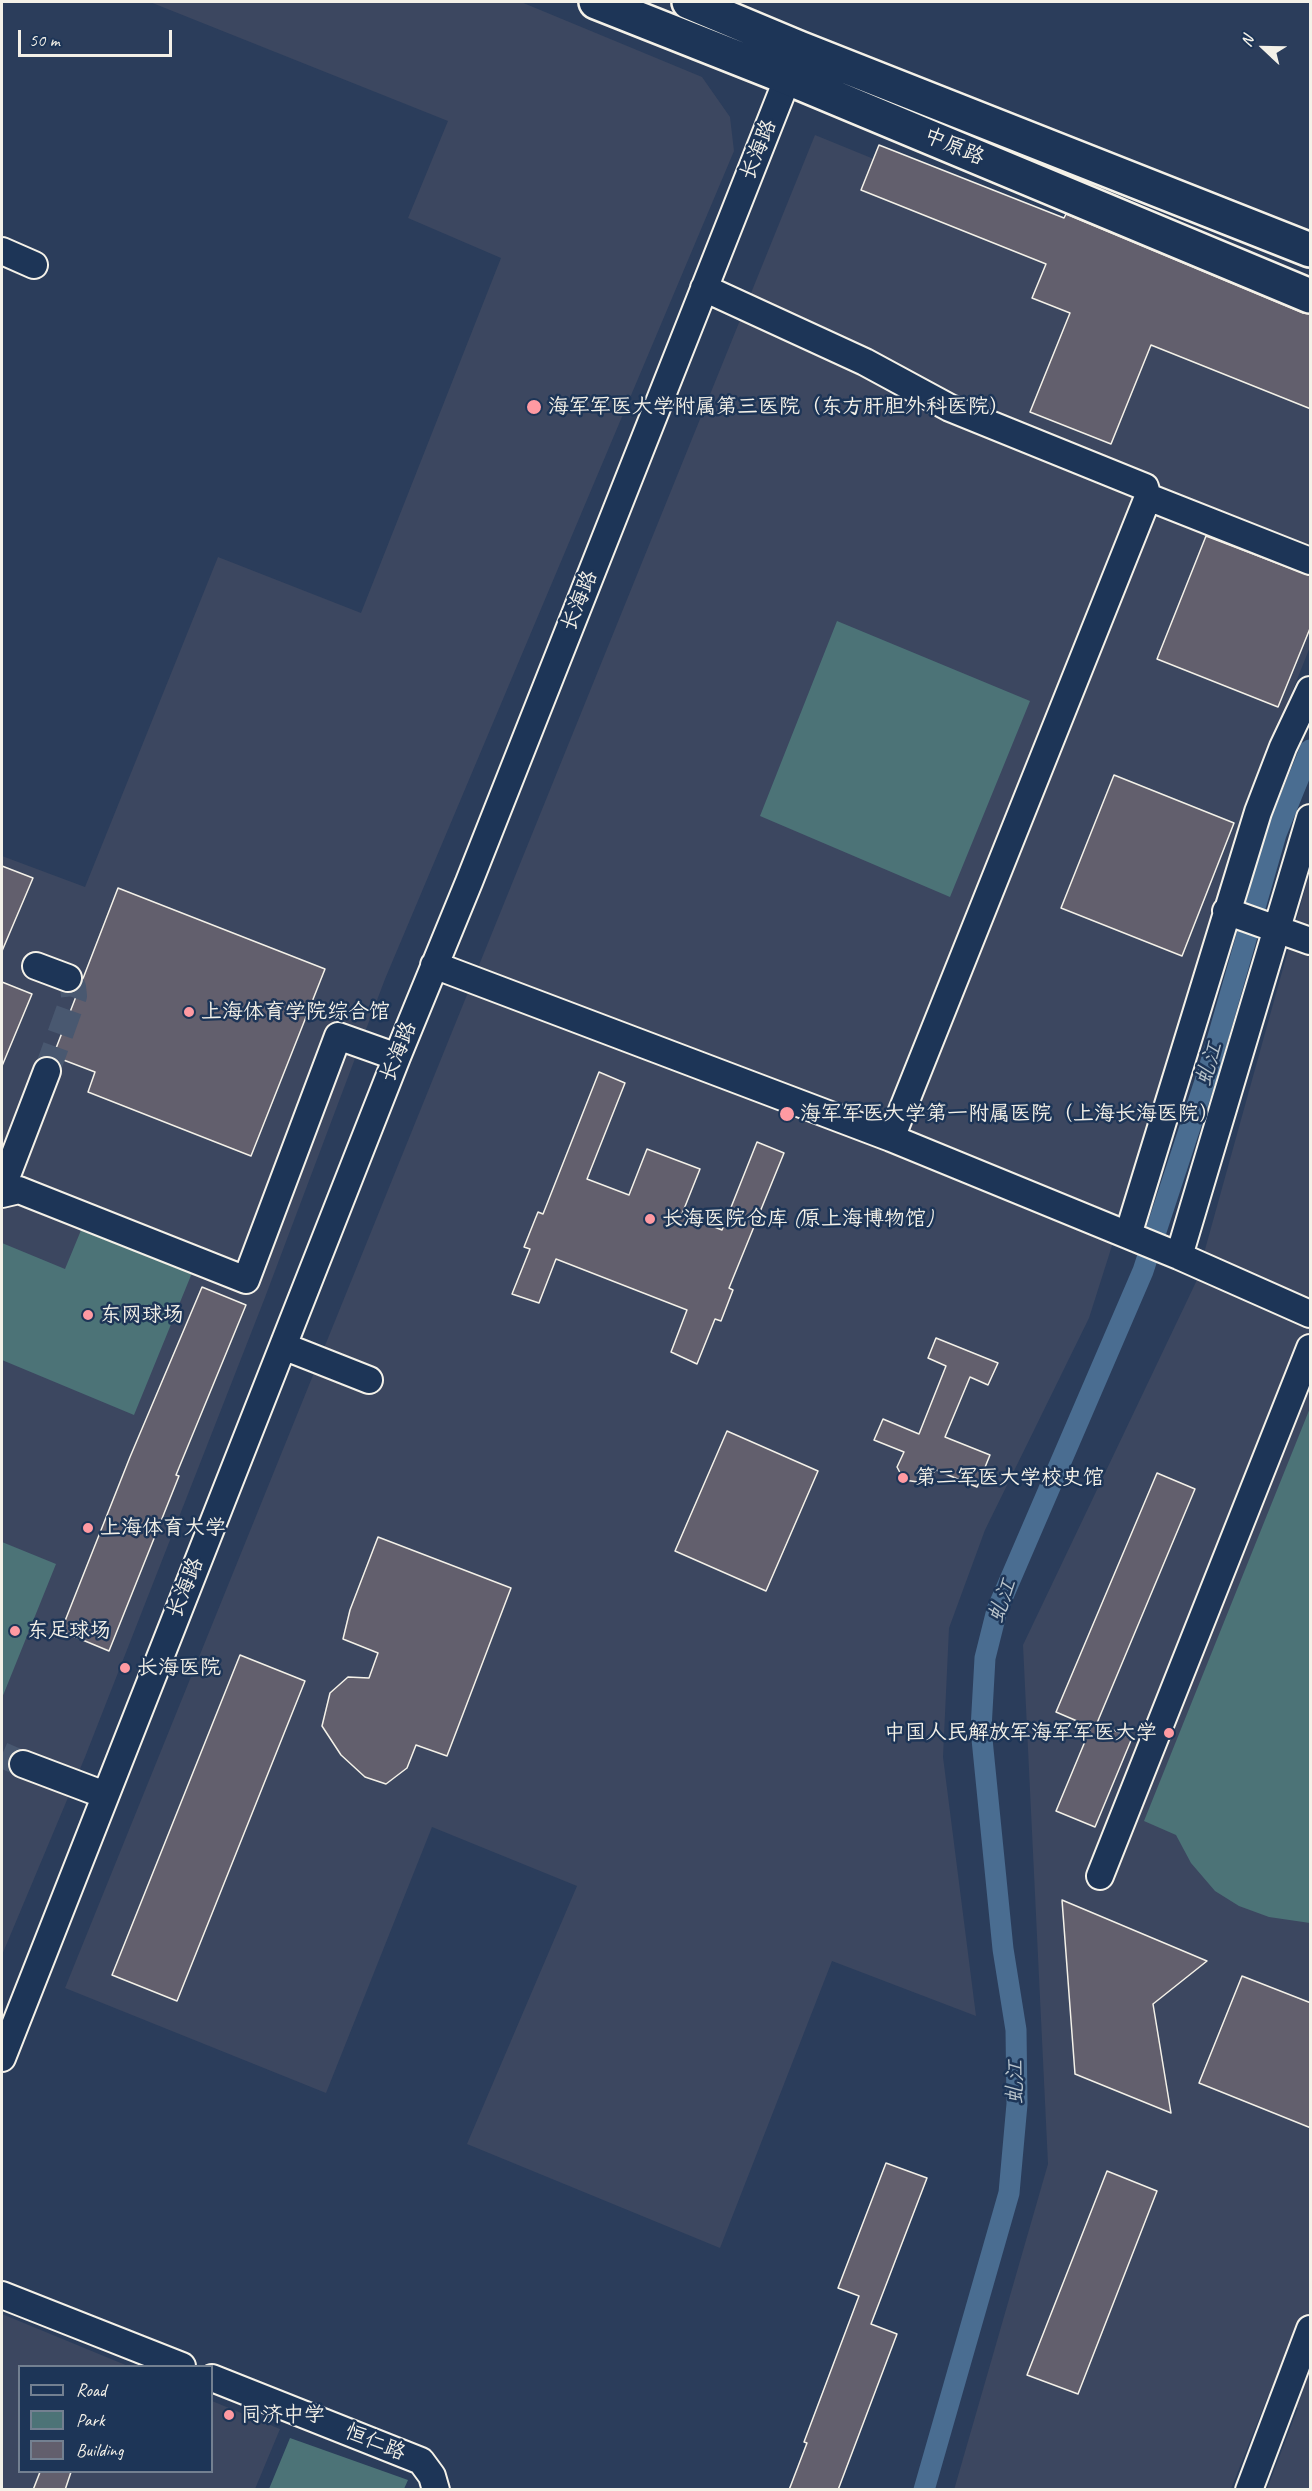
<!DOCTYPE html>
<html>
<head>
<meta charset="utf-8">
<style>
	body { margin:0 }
	#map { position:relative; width:1312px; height:2491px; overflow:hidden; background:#2b3d5b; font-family:Caveat,sans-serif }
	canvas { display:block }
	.frame { position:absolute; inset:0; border:3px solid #f4f1e8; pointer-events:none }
	.legend { position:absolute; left:18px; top:2365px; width:195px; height:108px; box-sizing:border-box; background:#1d3557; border:2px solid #738091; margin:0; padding:8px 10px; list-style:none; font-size:18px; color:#f4f1e8 }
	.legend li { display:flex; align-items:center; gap:12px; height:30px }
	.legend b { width:30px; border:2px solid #738091 }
	.north { position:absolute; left:1234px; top:18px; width:60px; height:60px; -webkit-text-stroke:4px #1d3557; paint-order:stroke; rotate:292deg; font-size:16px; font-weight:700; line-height:24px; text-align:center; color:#f4f1e8 }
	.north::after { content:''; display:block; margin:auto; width:21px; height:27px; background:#f4f1e8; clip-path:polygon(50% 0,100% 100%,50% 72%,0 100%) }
	.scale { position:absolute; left:18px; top:30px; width:154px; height:27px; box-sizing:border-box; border:3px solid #f4f1e8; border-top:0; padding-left:8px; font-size:18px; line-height:21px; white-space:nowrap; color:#f4f1e8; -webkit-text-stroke:4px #1d3557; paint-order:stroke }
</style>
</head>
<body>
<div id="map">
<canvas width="1312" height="2491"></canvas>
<div class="frame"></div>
<ul class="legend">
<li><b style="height:8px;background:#1d3557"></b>Road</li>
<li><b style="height:16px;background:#4c7377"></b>Park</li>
<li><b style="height:16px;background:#625f6d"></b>Building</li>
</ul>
<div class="north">N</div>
<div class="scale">50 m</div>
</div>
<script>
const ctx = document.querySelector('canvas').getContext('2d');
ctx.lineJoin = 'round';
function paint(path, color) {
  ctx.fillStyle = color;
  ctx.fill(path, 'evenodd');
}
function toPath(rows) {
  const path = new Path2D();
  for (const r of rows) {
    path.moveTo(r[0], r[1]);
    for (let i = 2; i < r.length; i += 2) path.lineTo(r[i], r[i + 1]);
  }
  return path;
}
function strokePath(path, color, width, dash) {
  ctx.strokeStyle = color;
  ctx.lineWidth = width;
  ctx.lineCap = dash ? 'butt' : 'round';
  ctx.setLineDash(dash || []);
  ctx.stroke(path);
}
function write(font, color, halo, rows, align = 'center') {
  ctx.font = font + ' Caveat,"LXGW WenKai TC",sans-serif';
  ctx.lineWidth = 5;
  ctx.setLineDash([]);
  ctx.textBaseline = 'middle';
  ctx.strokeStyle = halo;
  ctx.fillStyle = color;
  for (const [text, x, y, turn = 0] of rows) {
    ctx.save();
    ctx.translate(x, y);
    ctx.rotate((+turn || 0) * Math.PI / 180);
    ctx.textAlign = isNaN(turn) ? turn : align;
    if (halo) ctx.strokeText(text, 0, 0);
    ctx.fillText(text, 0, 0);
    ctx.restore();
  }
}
const built = toPath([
	[150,2,521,2,702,77,730,117,734,151,385,979,264,1300,85,1757,2,1955,2,856,85,887,218,557,361,613,501,258,408,218,448,121],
	[815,135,1310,337,1310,647,1272,742,1089,1318,985,1530,949,1628,943,1757,976,2016,832,1961,720,2248,467,2144,577,1886,432,1827,326,2093,65,1988],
	[1310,871,1310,2489,1267,2489,1298,2408,1268,2396,1231,2489,954,2490,1048,2164,1023,1645,1196,1282],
	[2,2314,128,2366,20,2366,20,2472,212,2472,212,2401,280,2429,255,2489,2,2489]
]);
const green = toPath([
	[837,621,1030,701,950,897,760,816],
	[84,1223,194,1268,134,1415,2,1360,2,1243,65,1269],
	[1310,1408,1310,1923,1269,1917,1239,1906,1215,1891,1191,1863,1176,1835,1144,1821],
	[2,1542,56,1564,2,1698],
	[290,2438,408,2480,404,2489,269,2489]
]);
const canal = toPath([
	[924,2490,1009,2193,1017,2104,1016,2030,1003,1949,981,1729,985,1658,997,1610,1143,1271,1208,1072,1276,834,1310,750]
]);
const building = toPath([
	[879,145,1064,218,1066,214,1303,313,1311,314,1311,409,1151,345,1111,444,1030,412,1070,313,1032,298,1046,264,861,190,879,145],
	[1206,536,1311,576,1311,626,1278,707,1157,659,1206,536],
	[1114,775,1234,823,1182,956,1061,908,1114,775],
	[2,866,33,878,2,951,2,866],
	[118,888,325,969,251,1156,88,1092,95,1072,53,1056,118,888],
	[2,982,32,994,2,1066,2,982],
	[599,1072,625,1083,587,1179,629,1195,647,1149,700,1169,682,1214,722,1230,757,1142,784,1153,729,1288,733,1290,721,1321,715,1319,697,1364,671,1352,687,1310,556,1259,539,1303,512,1294,530,1249,524,1247,538,1212,543,1214,599,1072],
	[202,1287,246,1305,176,1475,179,1476,109,1651,61,1631,130,1457,202,1287],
	[936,1338,998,1363,988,1385,970,1377,945,1437,990,1455,977,1487,936,1470,927,1479,918,1482,904,1480,897,1467,904,1452,874,1440,883,1419,919,1434,946,1366,928,1358,936,1338],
	[727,1431,818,1471,766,1591,675,1551,727,1431],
	[1157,1473,1195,1489,1097,1723,1132,1738,1095,1827,1056,1811,1091,1727,1056,1712,1157,1473],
	[378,1537,511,1588,447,1756,416,1745,407,1768,386,1784,365,1777,341,1755,322,1726,330,1693,348,1677,369,1678,378,1653,343,1639,350,1610,378,1537],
	[240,1655,305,1681,177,2001,112,1975,240,1655],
	[1062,1900,1207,1961,1153,2004,1171,2113,1075,2074,1062,1900],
	[1242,1976,1311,2003,1311,2128,1199,2083,1242,1976],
	[886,2163,927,2178,871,2324,897,2334,838,2490,789,2490,807,2443,804,2442,859,2296,838,2288,886,2163],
	[1107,2171,1157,2191,1078,2394,1027,2375,1107,2171],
	[40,2472,71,2472,65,2490,33,2490,40,2472]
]);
const minorTunnel = toPath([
	[47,1071,74,996,73,987,68,978],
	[2,1755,23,1764]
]);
const minor = toPath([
	[2,251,34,265],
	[704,288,865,362,950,408,1145,487,1148,497],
	[1226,911,1310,941],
	[434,965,891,1138,1179,1256,1310,1314],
	[36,966,68,978],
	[891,1138,1148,497,1310,561],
	[2,1188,47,1071],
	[2,1194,19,1190,246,1280,338,1036,397,1057],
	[1128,1235,1258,812,1283,747,1310,690],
	[1179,1256,1310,818],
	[283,1346,369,1380],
	[23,1764,105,1795],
	[1100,1876,1310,1348],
	[2,2058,397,1057,469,882,794,62],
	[2,2295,182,2366],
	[212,2378,421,2461,432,2476,436,2490],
	[1249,2490,1310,2329]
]);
const major = toPath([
	[596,2,788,78,1310,296],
	[689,2,799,48,1310,250]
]);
const markers = [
	[534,407,8,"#ff9aa2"],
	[189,1012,6,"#ff9aa2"],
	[787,1114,8,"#ff9aa2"],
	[650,1219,6,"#ff9aa2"],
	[88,1315,6,"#ff9aa2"],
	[903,1478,6,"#ff9aa2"],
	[88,1528,6,"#ff9aa2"],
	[15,1631,6,"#ff9aa2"],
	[125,1668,6,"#ff9aa2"],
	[1169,1733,6,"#ff9aa2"],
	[229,2415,6,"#ff9aa2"]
];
const streetNames = [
	["中原路",954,147,23],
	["长海路",759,150,-68],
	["长海路",580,601,-68],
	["长海路",399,1052,-68],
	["长海路",186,1588,-68],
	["恒仁路",375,2443,22]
];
const poiNames = [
	["海军军医大学附属第三医院（东方肝胆外科医院）",548,407],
	["上海体育学院综合馆",201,1012],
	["海军军医大学第一附属医院（上海长海医院）",800,1114],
	["长海医院仓库 (原上海博物馆)",662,1219],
	["东网球场",100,1315],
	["第二军医大学校史馆",915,1478],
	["上海体育大学",100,1528],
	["东足球场",27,1631],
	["长海医院",137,1668],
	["中国人民解放军海军军医大学",1157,1733,"right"],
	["同济中学",241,2415]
];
const waterNames = [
	["虬江",1210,1064,-73],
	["虬江",1003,1601,-70],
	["虬江",1016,2082,-89]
];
paint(built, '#3c4760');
paint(green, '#4c7377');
strokePath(canal, '#4a6d91', 21);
paint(building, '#625f6d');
strokePath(building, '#f4f1e8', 1.5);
strokePath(minorTunnel, '#495870', 26, [26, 13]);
strokePath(minor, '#f4f1e8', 30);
strokePath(major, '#f4f1e8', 38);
strokePath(minor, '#1d3557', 26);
strokePath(major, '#1d3557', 33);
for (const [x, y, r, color] of markers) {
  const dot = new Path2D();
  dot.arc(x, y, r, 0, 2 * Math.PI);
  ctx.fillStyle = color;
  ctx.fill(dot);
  strokePath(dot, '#1d3557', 2);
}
write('21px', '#f4f1e8', '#1d3557', streetNames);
write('21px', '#f4f1e8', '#1d3557', poiNames, 'left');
write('italic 22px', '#b8c3ca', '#1d3557', waterNames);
</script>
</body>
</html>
